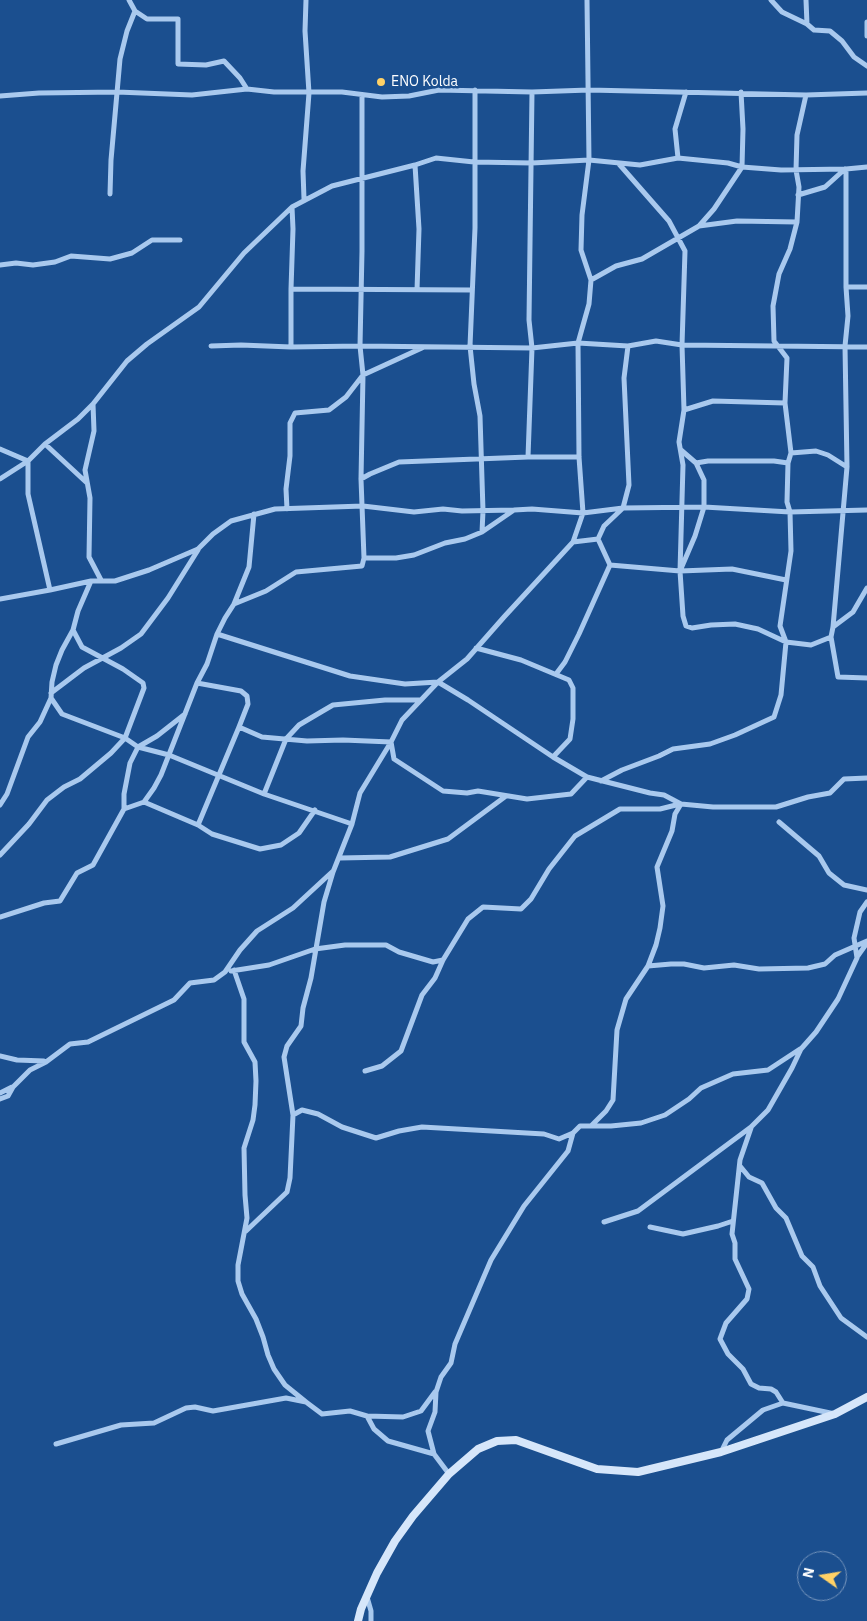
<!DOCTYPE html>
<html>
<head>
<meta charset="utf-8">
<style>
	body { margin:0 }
	#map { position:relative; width:867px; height:1621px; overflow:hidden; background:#1b4f8f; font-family:"IBM Plex Sans",sans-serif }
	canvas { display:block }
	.north { position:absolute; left:797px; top:1551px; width:50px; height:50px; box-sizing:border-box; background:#1b4f8f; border:1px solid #7695bc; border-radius:50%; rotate:283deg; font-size:14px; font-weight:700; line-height:20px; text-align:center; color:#fff }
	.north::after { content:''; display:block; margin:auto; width:18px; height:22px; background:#ffd166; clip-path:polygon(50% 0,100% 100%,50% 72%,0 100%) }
</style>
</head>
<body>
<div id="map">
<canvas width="867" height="1621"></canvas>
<div class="north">N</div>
</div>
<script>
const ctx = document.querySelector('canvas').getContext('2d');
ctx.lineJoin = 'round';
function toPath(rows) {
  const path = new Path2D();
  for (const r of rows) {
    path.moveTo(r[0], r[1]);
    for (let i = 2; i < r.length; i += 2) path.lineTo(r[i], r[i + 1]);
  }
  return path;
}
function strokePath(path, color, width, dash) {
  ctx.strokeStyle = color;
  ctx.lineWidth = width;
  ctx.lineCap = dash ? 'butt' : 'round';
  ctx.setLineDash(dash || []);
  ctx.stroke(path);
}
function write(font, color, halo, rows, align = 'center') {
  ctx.font = font + ' "IBM Plex Sans",sans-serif';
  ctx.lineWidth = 5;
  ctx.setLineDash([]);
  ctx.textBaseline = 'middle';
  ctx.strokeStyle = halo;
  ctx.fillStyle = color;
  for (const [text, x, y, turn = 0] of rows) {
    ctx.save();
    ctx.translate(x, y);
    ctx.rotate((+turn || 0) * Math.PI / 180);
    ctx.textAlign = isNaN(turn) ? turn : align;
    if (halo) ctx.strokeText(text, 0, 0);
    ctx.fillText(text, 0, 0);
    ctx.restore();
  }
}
const minor = toPath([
	[129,0,135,11,147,19,178,19,178,64,206,65,224,61,240,78,247,89,274,92,342,92,382,97,409,96,439,90,532,92],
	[771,0,782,12,807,24],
	[806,0,807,24,814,30,830,31,842,41,854,57,867,66],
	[867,22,867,36],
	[475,90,475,228,470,346,474,384,480,416,483,511,482,532],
	[0,96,39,93,117,92,192,95,247,89],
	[678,158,675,129,686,92],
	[619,164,669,221,685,251,682,345,684,410,679,442,683,465,680,571,683,616,686,626,692,628,711,625,735,624,758,629,786,642,811,645,831,637,833,627,847,467,845,346,848,316,846,287,846,169],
	[415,165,419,229,417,290],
	[110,194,111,160,120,59,127,31,135,11],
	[798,195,825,187,845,169],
	[304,199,303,171,309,93,305,31,306,0],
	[292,207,332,186,415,165,436,158,474,162,532,163,589,160,640,165,678,158,728,163,742,167,781,170,846,169,867,167],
	[699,226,714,209,742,167,743,129,741,92],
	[0,265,16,263,33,265,55,262,71,256,110,259,132,253,152,240,180,240],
	[591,280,616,266,642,259,699,226,737,221,797,222],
	[846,287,867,287],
	[291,289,472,290],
	[211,346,241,345,291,347],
	[93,404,94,431,85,470,90,498,89,557,101,580],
	[684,410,713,401,785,403],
	[45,444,87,483],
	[0,449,28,461,28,494,50,590],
	[791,453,816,451,828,455,847,467],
	[528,457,579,457],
	[696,463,708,461,774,461,788,463],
	[0,479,28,461,45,444,78,419,93,404,127,361,147,344,199,307,244,253,292,207,293,229,291,289,291,347,360,346,532,348,529,320,532,92,589,90,806,95,867,93],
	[361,479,370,474,399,462,528,457,532,348,578,343,628,346,656,341,682,345,867,347],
	[287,509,286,489,290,456,290,423,295,413,329,410,346,397,363,375,424,347],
	[573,542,598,539,604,526,623,508,629,485,624,378,628,346],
	[364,558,396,558,414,555,445,543,465,539,482,532,514,510,532,509,583,513,623,508,704,507,790,512,867,510],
	[610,565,680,571,695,536,704,507,704,480,696,463,681,450],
	[680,571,732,569,786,580],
	[91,581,78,611,73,630,62,650,56,665,52,682,51,698,62,714,125,738,138,747,169,755,264,794,352,824],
	[0,599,50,590,91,581,115,581,149,570,198,549,213,534,231,521,275,509,363,506,414,512,443,509,462,511,514,510],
	[234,604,266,591,296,572,362,566,364,558,361,479,363,375,360,346,362,251,362,95],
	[833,627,853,612,867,588],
	[217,634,350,676,405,684,438,682,468,700,553,757,587,777],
	[831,637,838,677,867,678],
	[476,648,521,660,569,680,573,688,573,719,570,739,553,757],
	[556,674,565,662,579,634,610,565,598,539],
	[197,683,241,691,247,696,248,704,239,727],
	[51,693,84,668,121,648,141,634,168,598,198,550],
	[601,781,622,770,659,756,673,749,710,744,735,735,774,717,781,695,786,642,780,626,791,551,790,512,787,502,788,463,791,453,785,403,787,358,774,341,773,306,779,274,790,249,797,222,799,187,796,170,797,135,806,95],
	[264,794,286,739,299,725,321,712,333,705,385,700,420,700],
	[144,802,198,825,239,727,262,737,307,741,343,740,391,742,394,759,443,791,467,793,478,791,527,799,571,794,587,777,650,793,664,795,681,804,713,807,776,807,808,797,830,793,844,779,867,778],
	[0,805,7,794,28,737,40,722,51,698],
	[124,809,124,794,130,763,138,747,157,736,185,714],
	[779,822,819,856,829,873,844,885,867,890],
	[198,825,212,834,260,849,281,845,299,833,315,810],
	[0,855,29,824,47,800,64,787,80,779,111,753,125,738,144,688,143,683,123,669,82,647,73,630],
	[340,858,390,857,448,839,506,796],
	[0,917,44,903,60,901,77,873,93,865,124,809,144,802,154,788,161,775,197,683,207,664,217,634,225,618,234,604,249,567,254,514],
	[857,957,867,943],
	[648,966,671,964,684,964,704,968,734,965,759,969,808,968,825,964,835,955,867,941],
	[234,970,244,999,244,1042,255,1062,256,1081,255,1105,253,1120,244,1148,245,1195,247,1218,238,1265,238,1281,242,1294,256,1319,263,1337,268,1355,274,1369,285,1385,306,1402],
	[231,971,269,965,315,949,345,945,386,945,399,952,433,962,443,960],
	[0,1056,17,1060,44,1061],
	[365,1071,382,1066,401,1051,422,995,435,978,443,960,468,919,483,907,521,909,531,899,549,869,575,836,620,809,660,809,680,804],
	[0,1093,12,1087],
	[0,1099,8,1096,13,1087,30,1070,46,1062,70,1044,88,1042,174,1000,190,983,214,980,225,972,240,950,257,931,293,908,332,872],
	[293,1115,302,1110,318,1114,342,1127,376,1138,399,1131,422,1127,544,1134,559,1139,573,1133],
	[591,1126,611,1126,641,1123,665,1115,689,1099,701,1088,733,1074,768,1070,800,1049],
	[751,1128,740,1160,732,1234,735,1243,735,1259,749,1289,747,1299,726,1323,720,1339,728,1354,743,1369,751,1384,759,1388,771,1389,776,1392,783,1403],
	[740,1166,749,1177,762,1183,776,1208,786,1218,802,1256,813,1267,820,1286,841,1318,867,1337],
	[604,1222,638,1211,751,1127,768,1110,792,1068,801,1049,816,1032,838,999,857,958,854,938,860,912,867,902],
	[650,1227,683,1234,718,1226,733,1221],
	[246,1231,287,1192,290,1178,293,1115,284,1057,287,1046,301,1026,303,1008,311,978,324,902,333,872,352,824,360,793,391,742,402,720,438,682,467,659,504,617,573,542,583,513,579,457,578,343,589,304,591,280,581,250,582,215,589,160,587,0],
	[367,1416,403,1417,421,1411,435,1392],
	[56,1444,121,1425,154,1423,186,1408,195,1407,213,1411,286,1398,306,1402,322,1414,350,1411,367,1416,374,1429,388,1441,434,1454,449,1474],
	[721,1452,727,1440,763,1410,783,1403,835,1414],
	[434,1454,428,1431,435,1412,436,1392,441,1377,451,1363,455,1344,491,1260,524,1206,568,1151,573,1133,580,1126,591,1126,606,1111,613,1100,617,1030,626,999,648,966,656,945,660,928,663,906,657,867,672,831,675,814,681,804],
	[367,1597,371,1611,371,1621]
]);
const secondary = toPath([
	[358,1621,361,1609,377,1573,395,1541,413,1516,449,1474,478,1449,497,1441,516,1440,597,1469,638,1472,721,1452,835,1414,867,1397]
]);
const markers = [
	[381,82,5,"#ffd166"]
];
const poiNames = [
	["ENO Kolda",391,82]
];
strokePath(minor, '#a9c9ee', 5);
strokePath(secondary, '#d6e6fa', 8);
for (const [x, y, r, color] of markers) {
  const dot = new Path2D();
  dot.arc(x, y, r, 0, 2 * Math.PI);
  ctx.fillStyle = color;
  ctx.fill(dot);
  strokePath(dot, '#1b4f8f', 2);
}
write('14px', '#fff', '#1b4f8f', poiNames, 'left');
</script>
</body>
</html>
